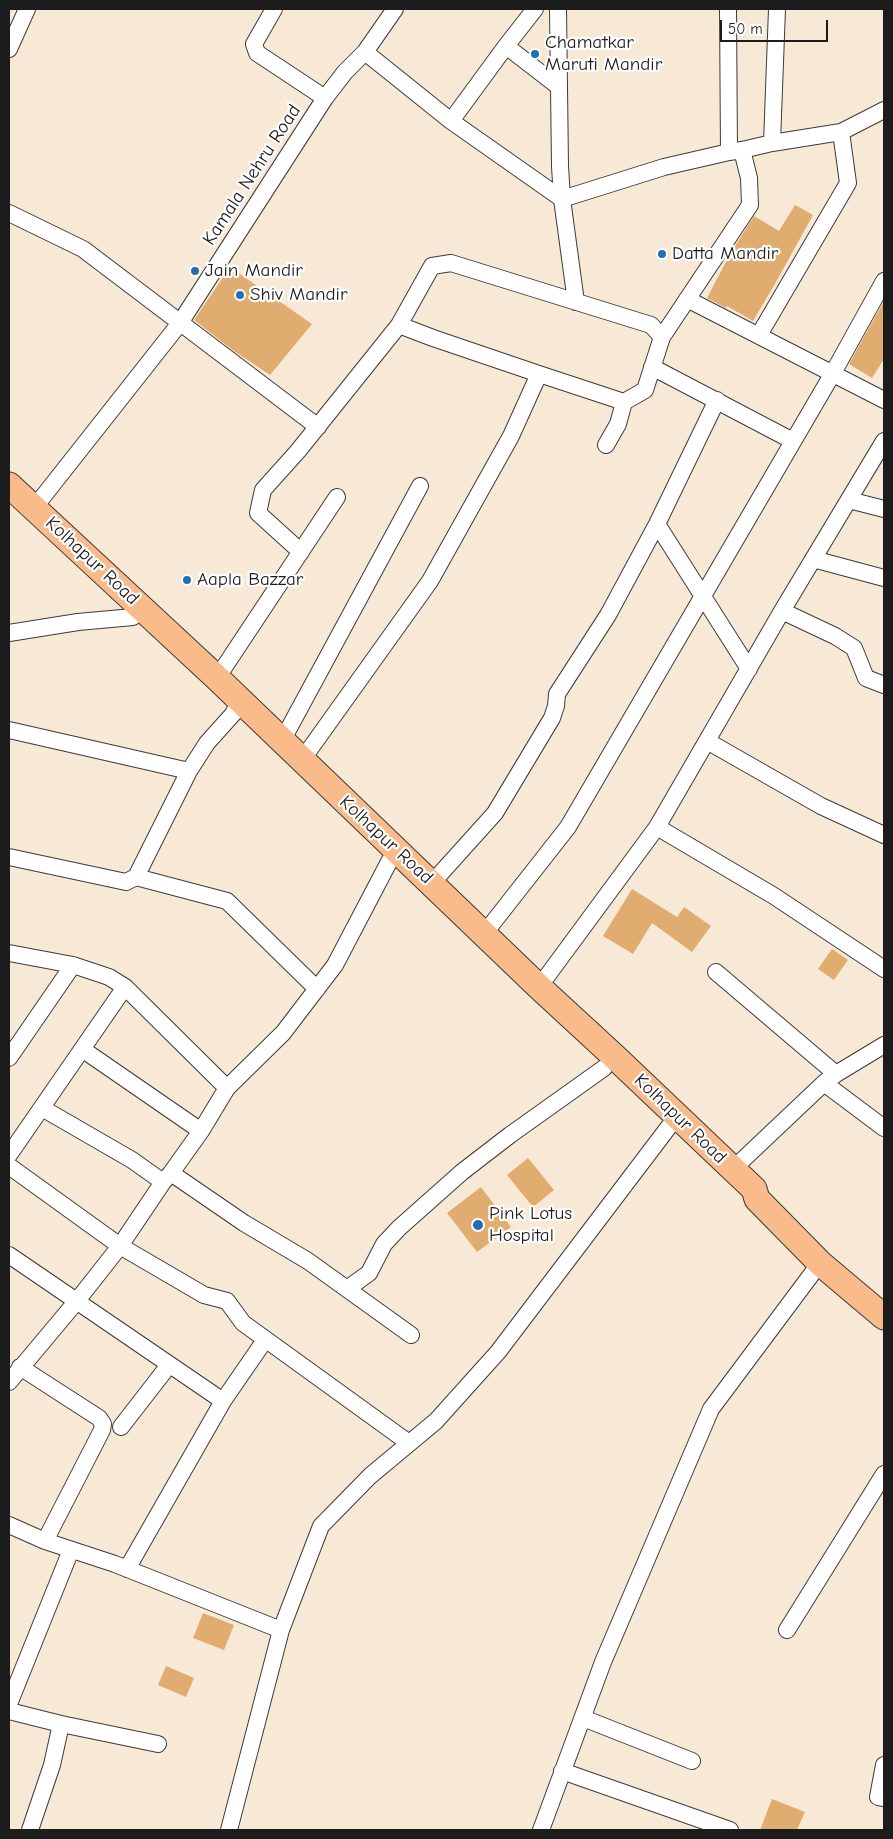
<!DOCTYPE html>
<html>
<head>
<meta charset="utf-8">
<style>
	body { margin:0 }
	#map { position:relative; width:893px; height:1839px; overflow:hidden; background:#f8e9d7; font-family:"Comic Neue",sans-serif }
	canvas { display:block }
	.frame { position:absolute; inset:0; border:10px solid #1c1c1c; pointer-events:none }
	.scale { position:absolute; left:720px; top:20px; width:108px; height:22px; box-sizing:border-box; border:2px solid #1c1c1c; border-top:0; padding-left:6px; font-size:15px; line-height:18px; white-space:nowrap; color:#1c1c1c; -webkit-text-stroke:4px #fff; paint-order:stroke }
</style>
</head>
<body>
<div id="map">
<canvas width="893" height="1839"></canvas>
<div class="frame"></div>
<div class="scale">50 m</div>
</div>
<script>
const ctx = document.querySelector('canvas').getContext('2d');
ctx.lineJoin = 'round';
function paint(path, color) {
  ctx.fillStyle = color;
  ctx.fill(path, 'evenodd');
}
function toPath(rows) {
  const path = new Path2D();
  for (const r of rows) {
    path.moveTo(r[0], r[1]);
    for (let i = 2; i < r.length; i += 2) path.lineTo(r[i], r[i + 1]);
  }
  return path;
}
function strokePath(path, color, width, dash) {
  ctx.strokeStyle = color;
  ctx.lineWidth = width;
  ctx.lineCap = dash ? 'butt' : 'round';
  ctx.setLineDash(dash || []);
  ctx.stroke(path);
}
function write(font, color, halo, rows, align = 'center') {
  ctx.font = font + ' "Comic Neue",sans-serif';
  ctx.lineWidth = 4.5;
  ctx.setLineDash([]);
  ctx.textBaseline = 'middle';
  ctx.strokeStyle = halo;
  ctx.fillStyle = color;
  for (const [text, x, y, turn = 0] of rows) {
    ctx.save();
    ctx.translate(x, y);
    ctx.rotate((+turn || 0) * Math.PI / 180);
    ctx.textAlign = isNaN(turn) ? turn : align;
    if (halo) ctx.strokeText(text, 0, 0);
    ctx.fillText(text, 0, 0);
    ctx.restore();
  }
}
const building = toPath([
	[795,205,813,215,776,282,753,321,727,306,726,308,707,298,730,254,754,216,779,231],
	[230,267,312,324,270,375,234,351,194,320],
	[884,301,884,359,872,378,849,364],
	[632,889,677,917,684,907,711,926,692,952,652,923,633,954,603,936],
	[832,949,848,960,834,980,818,969],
	[528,1158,554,1190,533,1207,507,1175],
	[481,1187,511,1227,477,1252,447,1213],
	[203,1613,234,1625,224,1650,193,1638],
	[166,1666,194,1678,186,1697,158,1685],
	[772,1799,805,1812,797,1830,760,1830]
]);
const minor = toPath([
	[274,9,254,44,257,53,325,98],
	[558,9,560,166,562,199,576,302],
	[728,9,729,152],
	[506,46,535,9],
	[9,49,27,9],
	[365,52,451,121,562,199,664,167,729,152,742,150,749,178,750,205,662,337],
	[451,121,506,46,559,87],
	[772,143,777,9],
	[742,150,772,143,841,132,884,110],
	[9,213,83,249,318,427],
	[687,299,884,400],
	[759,335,848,183,841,132],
	[652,367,793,441],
	[606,445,618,424,624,402],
	[849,500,884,509],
	[34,508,180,323,325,98,345,72,365,52,395,9],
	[657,524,749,669],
	[301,552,258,513,263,490,298,451,399,325],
	[813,559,884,578],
	[782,611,835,636,854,648,866,678,884,685],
	[9,633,78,622,133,617],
	[217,678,337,497],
	[9,730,189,771],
	[282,741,420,486],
	[707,741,821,806,884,835],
	[302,760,430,581,511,436,539,374,624,402,645,390,662,337,651,325,451,263,432,266,399,325,433,338,539,374],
	[657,827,774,896,884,969],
	[9,857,126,882,136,877,189,771,207,743,233,714,240,700],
	[136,877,227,901,317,989],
	[432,883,495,813,552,718,556,706,557,694,608,615,657,524,717,400],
	[484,934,568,827,833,373,884,281],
	[9,953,73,965,109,977,125,987,227,1088],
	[716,972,836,1074],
	[539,987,657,827,782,611,884,441],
	[82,1049,201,1131],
	[9,1058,73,965],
	[824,1083,884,1128],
	[42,1108,132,1160,163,1182],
	[9,1155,125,987],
	[9,1166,120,1246,204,1295,227,1301,243,1323,409,1443],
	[732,1170,824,1083,836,1074,884,1045],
	[171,1173,244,1223,308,1261,411,1335],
	[9,1255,223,1401],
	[347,1289,369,1273,384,1244,399,1228,462,1172,510,1135,604,1068],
	[20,1367,99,1418,103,1424,102,1430,45,1541],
	[9,1382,76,1302,120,1246,163,1182,171,1173,201,1131,227,1088,283,1033,335,965,390,860],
	[121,1427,169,1365],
	[9,1525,45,1541,115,1564,281,1630,321,1526,370,1476,436,1421,498,1352,677,1116],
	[127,1569,223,1401,265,1340],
	[787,1630,884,1474],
	[9,1704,71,1550],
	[9,1711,61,1724,52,1765,30,1830],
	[583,1718,692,1761],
	[61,1724,158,1744],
	[884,1765,878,1797,884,1798],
	[562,1771,730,1830],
	[229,1830,281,1630],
	[541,1830,603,1662,711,1409,820,1263]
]);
const primary = toPath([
	[9,485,217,678,539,987,616,1058,754,1189,757,1199,820,1263,884,1317]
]);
const markers = [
	[535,54,5,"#1f6fb2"],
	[662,254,5,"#1f6fb2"],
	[195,271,5,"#1f6fb2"],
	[240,295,5,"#1f6fb2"],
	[187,580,5,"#1f6fb2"],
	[478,1225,6,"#1f6fb2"]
];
const poiNames = [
	["Chamatkar",545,43],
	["Maruti Mandir",545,65],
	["Datta Mandir",672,254],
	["Jain Mandir",205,271],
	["Shiv Mandir",250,295],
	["Aapla Bazzar",197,580],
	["Pink Lotus",489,1214],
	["Hospital",489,1236]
];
const streetNames = [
	["Kamala Nehru Road",252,175,-57],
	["Kolhapur Road",92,561,43],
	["Kolhapur Road",386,840,43],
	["Kolhapur Road",680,1119,44]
];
paint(building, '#e0ac6f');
strokePath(minor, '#3d3b38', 18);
strokePath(primary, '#3d3b38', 27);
strokePath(minor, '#fff', 16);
strokePath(primary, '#fabb8b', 25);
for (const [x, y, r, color] of markers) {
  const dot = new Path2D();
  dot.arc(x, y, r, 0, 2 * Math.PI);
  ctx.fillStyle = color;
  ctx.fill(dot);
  strokePath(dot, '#fff', 2);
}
write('19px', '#1c1c1c', '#fff', poiNames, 'left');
write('19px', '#1c1c1c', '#fff', streetNames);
</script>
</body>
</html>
